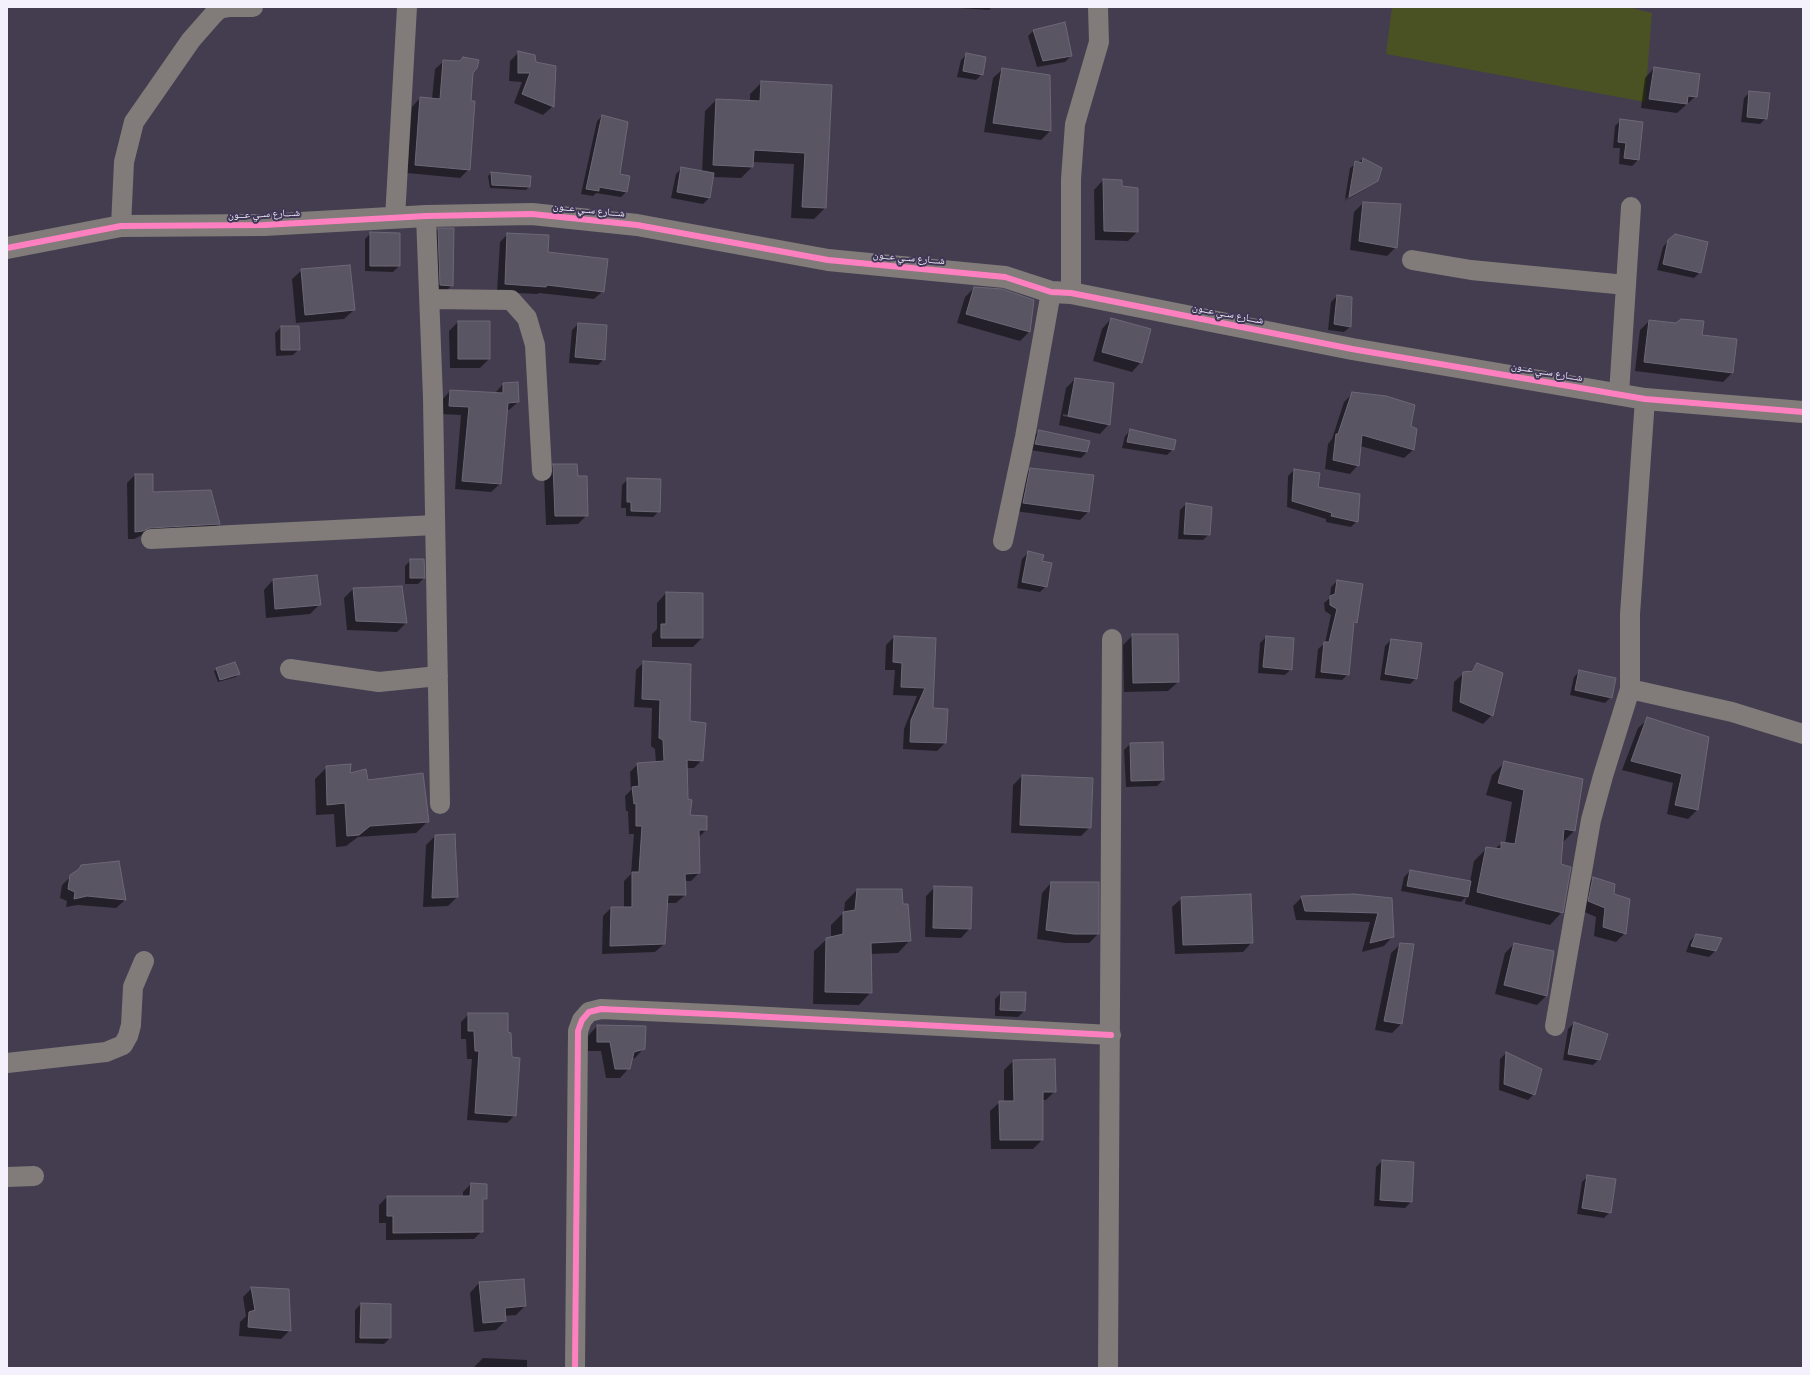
<!DOCTYPE html>
<html>
<head>
<meta charset="utf-8">
<style>
	body { margin:0 }
	#map { position:relative; width:1810px; height:1375px; overflow:hidden; background:#433d4f; font-family:Raleway,sans-serif }
	canvas { display:block }
	.frame { position:absolute; inset:0; border:8px solid #f4f1fd; pointer-events:none }
</style>
</head>
<body>
<div id="map">
<canvas width="1810" height="1375"></canvas>
<div class="frame"></div>
</div>
<script>
const ctx = document.querySelector('canvas').getContext('2d');
ctx.lineJoin = 'round';
function paint(path, color) {
  ctx.fillStyle = color;
  ctx.fill(path, 'evenodd');
}
function toPath(rows) {
  const path = new Path2D();
  for (const r of rows) {
    path.moveTo(r[0], r[1]);
    for (let i = 2; i < r.length; i += 2) path.lineTo(r[i], r[i + 1]);
  }
  return path;
}
function strokePath(path, color, width, dash) {
  ctx.strokeStyle = color;
  ctx.lineWidth = width;
  ctx.lineCap = dash ? 'butt' : 'round';
  ctx.setLineDash(dash || []);
  ctx.stroke(path);
}
function write(font, color, halo, rows, align = 'center') {
  ctx.font = font + ' Raleway,"Noto Naskh Arabic",sans-serif';
  ctx.lineWidth = 4;
  ctx.setLineDash([]);
  ctx.textBaseline = 'middle';
  ctx.strokeStyle = halo;
  ctx.fillStyle = color;
  for (const [text, x, y, turn = 0] of rows) {
    ctx.save();
    ctx.translate(x, y);
    ctx.rotate((+turn || 0) * Math.PI / 180);
    ctx.textAlign = isNaN(turn) ? turn : align;
    if (halo) ctx.strokeText(text, 0, 0);
    ctx.fillText(text, 0, 0);
    ctx.restore();
  }
}
const green = toPath([
	[1392,7,1628,7,1652,13,1645,102,1386,54]
]);
const shadow = toPath([
	[945,7,992,7,989,10],
	[1034,30,1071,56,1065,62,1037,67,1028,36],
	[519,52,535,63,553,106,543,115,514,103,522,82,509,81,510,61],
	[967,54,982,74,976,80,957,77,961,60],
	[444,61,472,72,470,102,469,169,460,178,407,173,412,107,420,98,432,99,435,69],
	[1654,68,1696,96,1677,113,1641,108,1645,78],
	[1003,69,1050,131,1041,140,984,132,993,78],
	[762,82,831,86,825,208,814,219,791,218,794,164,753,162,752,167,741,178,713,177,709,198,703,204,671,198,676,174,682,168,702,172,705,111,716,100,750,101,750,94],
	[1750,92,1766,118,1760,124,1741,122,1744,98],
	[602,116,619,175,626,192,621,197,596,193,593,196,581,194,597,121],
	[1621,120,1638,160,1632,166,1619,164,1620,148,1613,148,1615,126],
	[1363,159,1381,168,1377,181,1345,199,1350,168],
	[491,173,529,187,526,190,490,188,488,176],
	[1103,180,1121,187,1137,188,1137,232,1128,241,1095,240,1094,190],
	[1372,186,1344,201,1345,200],
	[1363,203,1396,247,1387,256,1350,250,1354,212],
	[438,229,452,285,446,291,435,290,432,235],
	[371,233,399,266,393,272,365,271,365,239],
	[508,234,547,253,603,291,594,299,539,293,537,294,497,292,500,242],
	[1669,240,1700,272,1694,278,1657,270,1663,247],
	[302,270,354,310,344,319,296,323,292,279],
	[974,288,1029,332,1020,341,957,323,965,297],
	[1337,296,1350,327,1344,332,1328,330,1331,302],
	[1111,319,1141,362,1132,372,1093,361,1102,329],
	[1649,321,1701,336,1732,373,1723,382,1635,371,1640,330],
	[458,322,489,359,480,368,450,368,449,331],
	[578,324,604,359,598,365,569,363,572,330],
	[281,327,299,349,293,355,276,356,275,333],
	[1075,379,1109,424,1100,434,1059,425,1066,388],
	[1063,414,1102,422,1102,424,1063,416],
	[503,384,518,402,509,410,506,410,500,484,491,492,455,489,461,415,441,414,442,400,450,391,495,393],
	[1353,393,1416,429,1413,450,1404,458,1360,446,1358,465,1350,474,1325,469,1328,444,1332,439,1344,402],
	[1131,430,1173,449,1167,455,1122,448,1125,436],
	[1039,431,1087,452,1081,458,1030,450,1033,437],
	[554,465,577,477,587,515,578,524,546,525,544,475],
	[1031,469,1088,512,1080,520,1015,511,1022,477],
	[1294,470,1357,521,1351,527,1326,522,1326,519,1287,507,1288,476],
	[135,475,152,493,219,524,211,532,142,535,134,539,128,539,127,483],
	[628,479,659,511,653,517,626,516,626,508,621,508,622,485],
	[1186,504,1209,534,1203,540,1178,539,1180,510],
	[1028,553,1041,562,1046,586,1040,592,1017,588,1022,559],
	[411,560,424,578,418,584,405,584,405,566],
	[317,576,319,605,310,614,266,618,264,590,273,580],
	[1337,581,1356,622,1352,626,1348,674,1342,680,1315,678,1318,649,1325,643,1331,615,1325,611,1324,603,1330,598,1331,587],
	[353,589,406,623,397,632,347,630,344,598],
	[666,593,702,594,702,638,693,647,652,647,652,634,657,629,657,603],
	[1133,635,1178,682,1168,691,1124,692,1123,645],
	[894,637,935,639,932,709,945,743,937,751,903,749,904,729,917,696,893,695,895,670,885,670,886,645],
	[1266,637,1291,669,1285,675,1258,673,1260,643],
	[1391,640,1416,678,1410,684,1380,680,1385,646],
	[644,662,689,722,702,760,694,768,686,768,689,816,706,830,699,837,699,873,691,881,685,881,685,895,676,903,666,903,664,944,655,952,602,954,603,916,611,908,624,908,624,881,631,874,634,834,629,834,628,811,626,811,625,796,631,790,630,772,638,764,656,763,655,749,651,746,652,708,634,707,636,670],
	[1477,664,1492,715,1483,724,1452,711,1454,682,1464,673,1469,672],
	[217,669,238,674,236,677,218,682,214,671],
	[1580,671,1611,697,1605,703,1570,695,1574,677],
	[1648,719,1708,737,1697,810,1688,819,1667,814,1673,783,1622,770,1638,728],
	[1130,744,1163,780,1157,786,1126,787,1124,750],
	[1505,762,1574,831,1562,843,1560,865,1562,912,1550,925,1465,904,1466,897,1461,902,1401,891,1404,877,1410,871,1470,882,1474,861,1487,848,1495,849,1502,843,1505,844,1512,802,1486,795,1492,775],
	[327,767,367,782,428,821,416,833,358,837,346,846,336,847,334,814,316,815,315,779],
	[1022,776,1090,827,1081,836,1011,833,1013,785],
	[435,836,457,897,448,906,423,907,426,845],
	[118,862,125,900,116,908,78,905,66,907,67,901,60,898,62,885,82,866],
	[1593,878,1613,894,1625,933,1616,942,1594,936,1596,917,1580,910,1584,887],
	[1051,883,1098,934,1089,943,1065,943,1037,939,1042,893],
	[935,887,970,928,961,938,925,937,926,896],
	[857,890,902,905,910,940,898,953,870,954,871,992,859,1005,813,1004,814,951,827,939,831,938,831,925,844,912,845,902],
	[1302,897,1391,899,1393,936,1384,946,1362,952,1370,922,1296,920,1293,906],
	[1182,898,1252,942,1243,952,1175,954,1172,907],
	[1696,935,1715,951,1709,957,1686,952,1690,941],
	[1401,944,1401,1024,1392,1033,1375,1030,1391,953],
	[1514,944,1546,996,1537,1005,1495,994,1505,953],
	[1001,993,1024,1011,1018,1017,995,1016,995,999],
	[469,1014,507,1032,515,1115,507,1123,467,1120,472,1059,467,1059,466,1039,461,1039,461,1022],
	[1574,1023,1599,1059,1593,1065,1563,1060,1568,1029],
	[597,1026,644,1048,635,1058,631,1059,629,1068,620,1078,606,1078,601,1051,588,1051,588,1036],
	[1506,1053,1534,1094,1528,1100,1499,1090,1500,1059],
	[1054,1060,1055,1091,1046,1100,1042,1100,1042,1140,1033,1149,991,1149,990,1111,1000,1102,1004,1102,1004,1070,1013,1061],
	[1382,1161,1411,1202,1405,1208,1374,1206,1376,1167],
	[1588,1176,1610,1212,1604,1218,1577,1214,1582,1182],
	[471,1184,486,1198,482,1202,482,1231,474,1239,386,1240,386,1223,379,1223,379,1205,387,1197,463,1197,463,1192],
	[479,1283,525,1306,516,1315,504,1316,505,1321,496,1330,474,1332,470,1293],
	[252,1288,290,1330,281,1339,239,1336,240,1322,246,1316,243,1297],
	[361,1304,390,1338,384,1344,355,1343,355,1310],
	[483,1358,527,1360,527,1368,473,1368]
]);
const building = toPath([
	[1065,22,1072,56,1043,61,1033,30,1065,22],
	[518,51,535,55,536,62,556,66,554,107,522,94,530,73,518,73,518,51],
	[966,53,986,57,983,75,963,71,966,53],
	[463,57,479,60,477,68,473,73,471,101,475,101,470,170,415,165,420,97,440,99,443,60,460,61,463,57],
	[1654,67,1700,74,1697,97,1688,96,1687,104,1649,99,1654,67],
	[1002,68,1050,75,1051,131,993,123,1002,68],
	[761,81,832,85,826,208,802,207,805,153,754,150,753,167,713,165,716,99,760,101,761,81],
	[1749,91,1770,93,1767,119,1747,117,1749,91],
	[602,115,628,122,620,174,630,176,627,192,599,187,599,191,586,189,602,115],
	[1620,119,1643,122,1639,160,1624,158,1626,143,1618,142,1620,119],
	[1363,158,1382,168,1378,181,1349,197,1355,161,1362,163,1363,158],
	[681,167,714,173,710,198,677,192,681,167],
	[491,172,531,176,530,187,492,185,491,172],
	[1103,179,1122,180,1122,186,1138,188,1138,232,1104,231,1103,179],
	[1363,202,1401,204,1397,248,1359,241,1363,202],
	[438,228,454,228,453,286,440,285,438,228],
	[370,232,400,233,400,266,370,266,370,232],
	[507,233,549,235,548,252,608,259,604,292,547,285,546,287,505,284,507,233],
	[1675,234,1708,242,1701,273,1663,264,1668,240,1675,234],
	[350,265,355,310,305,315,301,269,350,265],
	[974,287,1002,289,1034,300,1030,332,966,314,974,287],
	[1337,295,1352,297,1351,327,1334,324,1337,295],
	[1111,318,1151,329,1142,363,1102,352,1111,318],
	[1681,319,1704,321,1702,335,1737,339,1733,373,1644,362,1649,320,1676,323,1681,319],
	[458,321,490,321,490,359,458,359,458,321],
	[578,323,607,325,605,360,575,357,578,323],
	[281,326,299,326,300,350,281,350,281,326],
	[1075,378,1114,383,1110,425,1068,416,1075,378],
	[518,382,519,402,508,403,501,484,462,481,469,407,449,406,450,390,503,393,503,383,518,382],
	[1352,392,1386,396,1415,405,1411,426,1417,429,1414,450,1362,435,1359,466,1333,460,1336,434,1338,434,1352,392],
	[1130,429,1176,440,1174,450,1127,442,1130,429],
	[1039,430,1090,441,1087,452,1035,444,1039,430],
	[553,464,577,464,578,476,587,476,588,516,555,516,553,464],
	[1030,468,1094,475,1089,512,1023,503,1030,468],
	[1294,469,1320,473,1318,487,1360,494,1358,522,1331,516,1332,513,1292,501,1294,469],
	[135,474,153,474,153,492,211,490,220,524,150,528,143,531,135,532,135,474],
	[627,478,661,479,660,512,631,511,631,502,627,502,627,478],
	[1186,503,1212,507,1210,535,1184,534,1186,503],
	[1028,551,1044,555,1042,561,1052,563,1047,587,1022,582,1028,551],
	[410,559,424,559,425,578,410,578,410,559],
	[317,575,321,605,275,609,273,579,317,575],
	[1337,580,1363,584,1357,623,1354,622,1349,675,1321,672,1324,642,1329,642,1337,609,1330,605,1330,596,1335,594,1337,580],
	[402,586,407,623,356,621,353,588,402,586],
	[666,592,703,593,703,638,661,638,661,624,666,624,666,592],
	[1132,634,1178,634,1179,682,1133,683,1132,634],
	[894,636,936,638,933,708,948,709,946,743,910,742,911,720,925,688,901,687,902,663,893,662,894,636],
	[1266,636,1294,638,1292,670,1263,667,1266,636],
	[1391,639,1422,643,1417,679,1385,674,1391,639],
	[643,661,691,664,690,721,706,723,703,761,687,760,688,799,692,800,690,815,707,816,707,830,699,830,700,873,685,874,686,895,668,895,665,944,610,946,611,907,632,907,632,872,639,872,642,826,636,826,636,803,634,804,632,787,639,786,637,763,664,761,663,740,659,738,660,700,642,699,643,661],
	[235,662,240,674,220,680,216,668,235,662],
	[1477,663,1503,673,1493,716,1460,702,1463,672,1472,671,1477,663],
	[1579,670,1616,678,1612,698,1575,690,1579,670],
	[1647,717,1709,737,1698,810,1675,805,1682,774,1631,761,1647,717],
	[1163,742,1164,780,1131,781,1130,743,1163,742],
	[1504,761,1583,779,1575,831,1564,829,1561,864,1571,867,1563,913,1477,892,1486,847,1501,849,1501,842,1515,844,1524,790,1498,783,1504,761],
	[351,764,350,773,366,769,368,780,423,773,429,822,370,826,359,835,347,836,345,803,327,805,326,766,351,764],
	[1022,775,1093,778,1091,828,1020,825,1022,775],
	[455,834,458,897,432,898,435,835,455,834],
	[119,861,126,900,87,896,74,899,75,892,68,889,70,875,79,869,81,865,119,861],
	[1410,870,1471,881,1468,897,1407,886,1410,870],
	[1593,877,1615,884,1614,894,1630,899,1626,934,1603,927,1605,908,1588,901,1593,877],
	[1051,882,1099,882,1099,934,1074,934,1046,930,1051,882],
	[934,886,972,887,971,929,933,928,934,886],
	[857,889,902,889,903,904,908,904,911,941,871,943,872,993,825,992,826,938,843,934,843,912,855,910,857,889],
	[1251,894,1253,943,1183,945,1181,897,1251,894],
	[1354,894,1392,898,1394,937,1370,943,1378,913,1305,911,1301,896,1354,894],
	[1696,934,1722,938,1716,951,1691,946,1696,934],
	[1400,943,1414,944,1402,1024,1384,1021,1400,943],
	[1514,943,1554,951,1547,996,1504,985,1514,943],
	[1001,992,1026,992,1025,1011,1000,1010,1001,992],
	[468,1013,508,1013,508,1032,511,1033,512,1057,520,1058,516,1116,475,1113,479,1051,475,1051,474,1031,468,1031,468,1013],
	[1574,1022,1608,1034,1600,1060,1568,1054,1574,1022],
	[597,1025,646,1026,645,1049,634,1052,630,1069,615,1069,610,1042,597,1042,597,1025],
	[1506,1052,1542,1069,1535,1095,1504,1084,1506,1052],
	[1055,1059,1056,1092,1043,1092,1043,1140,1000,1140,999,1101,1014,1101,1013,1060,1055,1059],
	[1382,1160,1414,1162,1412,1202,1380,1200,1382,1160],
	[1587,1175,1616,1179,1611,1213,1582,1208,1587,1175],
	[471,1183,487,1184,487,1199,483,1199,483,1232,393,1233,393,1216,387,1216,387,1196,470,1196,471,1183],
	[524,1279,526,1306,505,1308,506,1321,483,1323,479,1282,524,1279],
	[251,1287,289,1289,291,1331,248,1327,249,1312,255,1310,251,1287],
	[361,1303,391,1304,391,1338,360,1338,361,1303]
]);
const minor = toPath([
	[426,216,433,398,440,804],
	[395,218,407,7],
	[121,226,124,162,134,122,191,40,213,15,219,9,229,7,253,7],
	[1412,260,1471,270,1626,285],
	[1071,293,1071,179,1075,124,1099,42,1098,7],
	[430,299,511,300,527,318,535,345,542,471],
	[1619,394,1631,207],
	[151,539,435,525],
	[1003,541,1025,437,1051,292],
	[290,669,379,682,438,676],
	[1630,689,1732,712,1803,734],
	[1555,1026,1591,820,1603,776,1630,689,1630,614,1645,399],
	[7,1063,106,1052,123,1045,128,1036,131,1025,133,987,144,961],
	[7,1177,34,1176],
	[575,1368,578,1031,582,1020,589,1012,601,1009,732,1015,1111,1035],
	[1108,1368,1112,639]
]);
const tertiary = toPath([
	[7,248,121,226,264,225,426,216,532,214,637,225,828,260,1005,277,1051,292,1071,293,1352,349,1645,399,1803,412]
]);
const cycleway = toPath([
	[7,248,121,226,264,225,426,216,532,214,637,225,828,260,1005,277,1051,292,1071,293,1352,349,1645,399,1803,412],
	[575,1368,578,1031,582,1020,589,1012,601,1009,732,1015,1111,1035]
]);
const streetNames = [
	["شــــارع ســي عـــون",589,210,6],
	["شــــارع ســي عـــون",264,214,-2],
	["شــــارع ســي عـــون",909,258,5],
	["شــــارع ســي عـــون",1228,314,11],
	["شــــارع ســي عـــون",1547,372,10]
];
paint(green, '#4a5223');
paint(shadow, '#0007');
paint(building, '#595563');
strokePath(building, '#6c6877', 1);
strokePath(minor, '#817b7a', 20);
strokePath(tertiary, '#817b7a', 22);
strokePath(cycleway, '#ff80c0', 6);
write('10px', '#f4f1fd', '#403656', streetNames);
</script>
</body>
</html>
